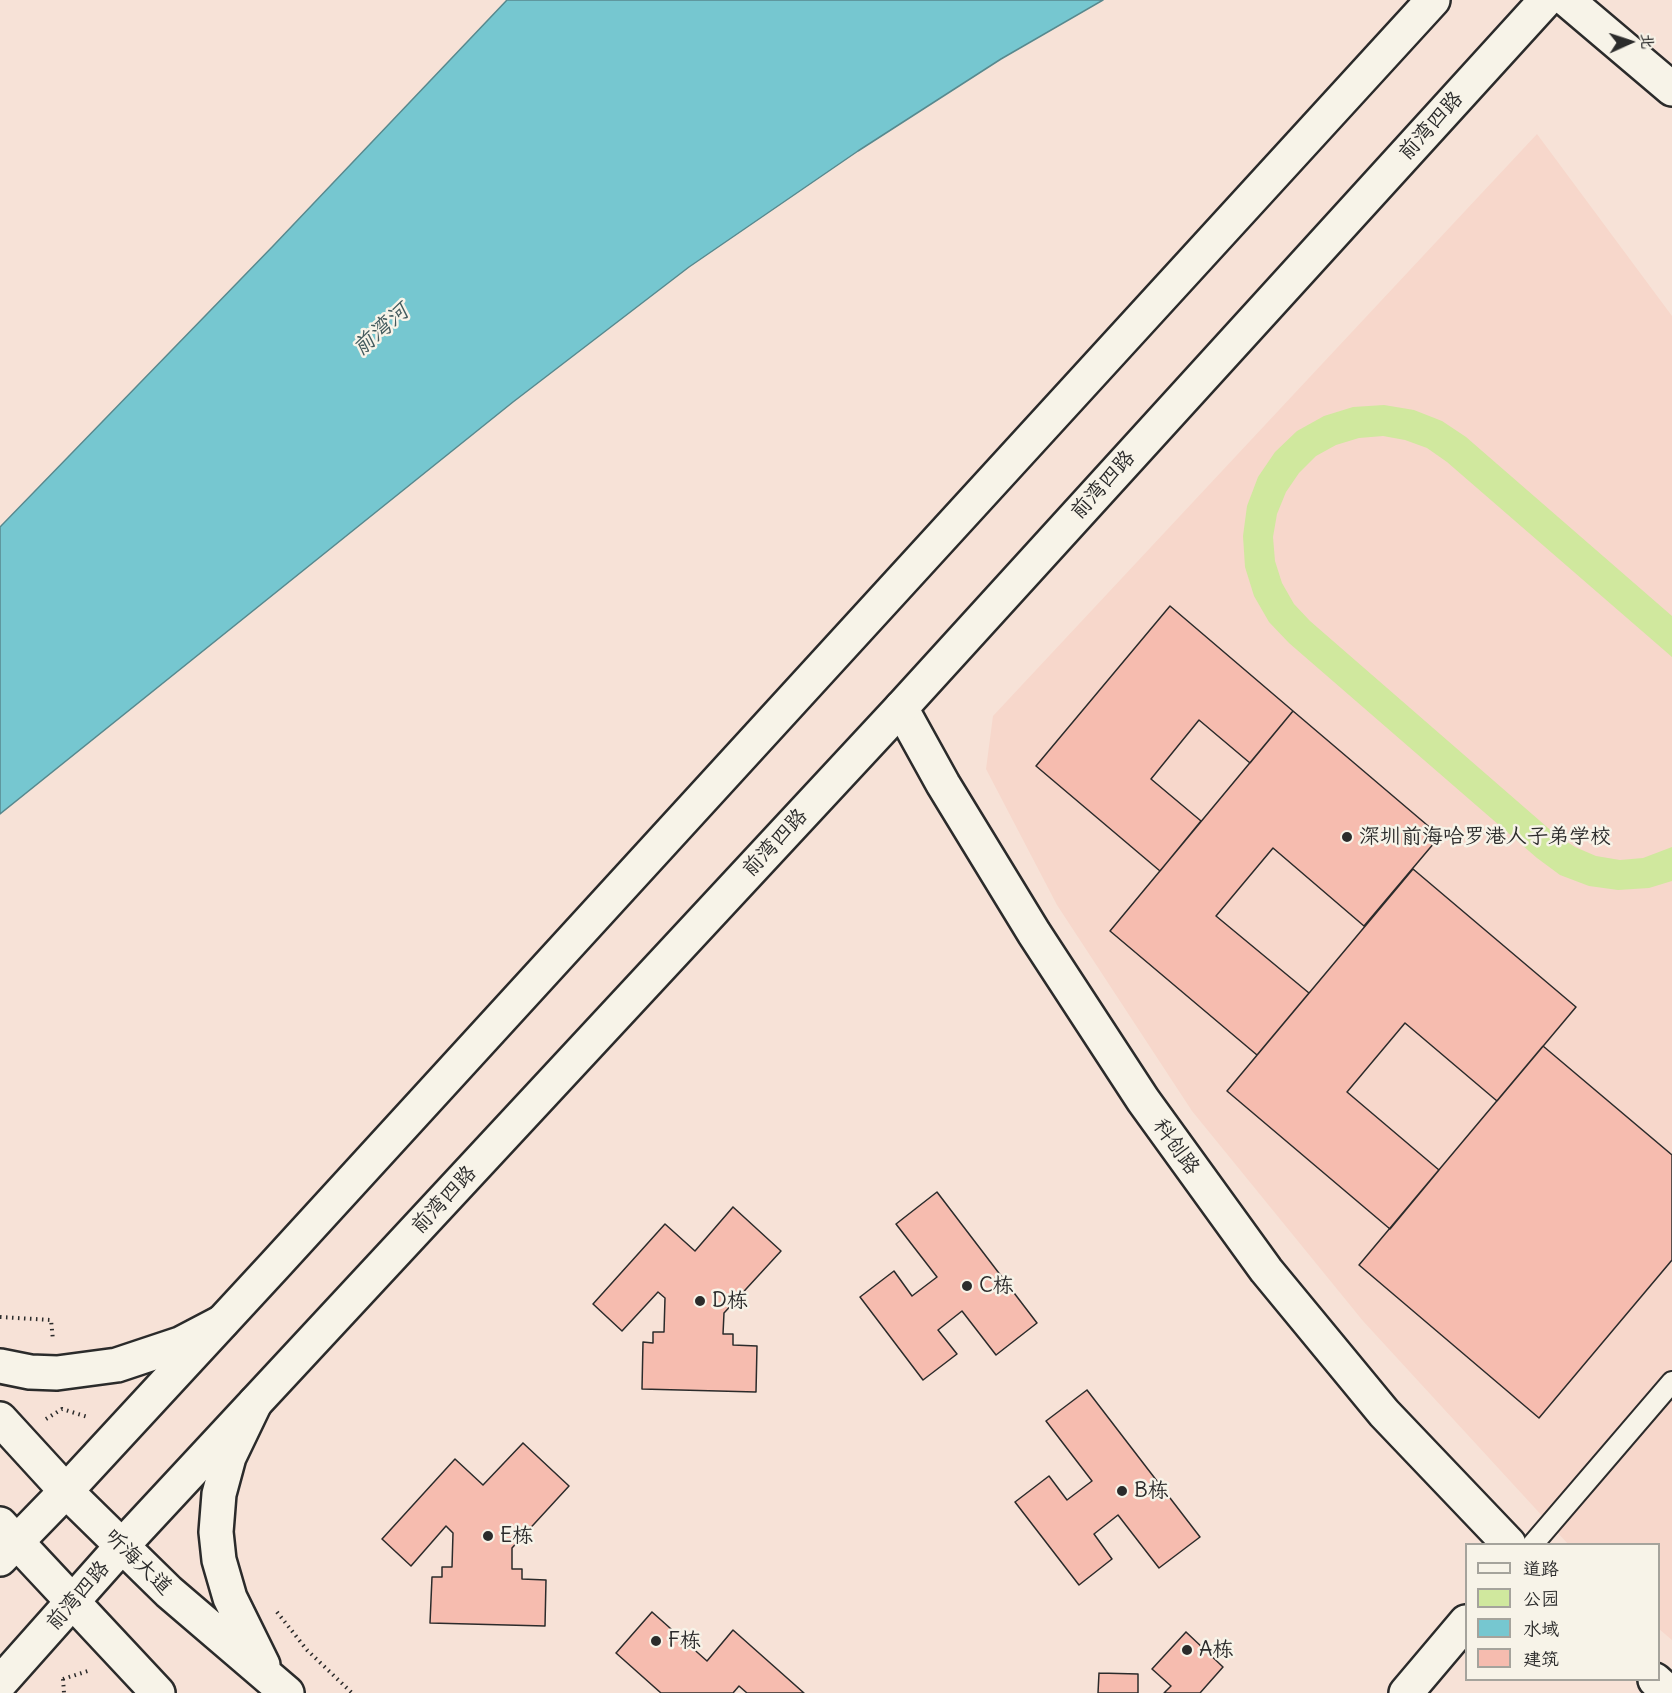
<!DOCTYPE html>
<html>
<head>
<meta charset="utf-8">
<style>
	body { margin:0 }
	#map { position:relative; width:1672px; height:1693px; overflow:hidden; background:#f7e2d7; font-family:Delius,"LXGW WenKai TC",sans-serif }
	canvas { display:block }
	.legend { position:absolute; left:1465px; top:1543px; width:195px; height:138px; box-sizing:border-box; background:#f7f3e8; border:2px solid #a5a39c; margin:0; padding:8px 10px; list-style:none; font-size:18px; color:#2b2b2b }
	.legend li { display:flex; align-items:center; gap:12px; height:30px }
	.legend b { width:30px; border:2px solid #a5a39c }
	.north { position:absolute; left:1600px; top:12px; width:60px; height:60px; -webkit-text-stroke:4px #f7f3e8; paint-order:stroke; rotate:87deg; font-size:16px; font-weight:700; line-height:24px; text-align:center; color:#2b2b2b }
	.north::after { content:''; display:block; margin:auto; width:21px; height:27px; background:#2b2b2b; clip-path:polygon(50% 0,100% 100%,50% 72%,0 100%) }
</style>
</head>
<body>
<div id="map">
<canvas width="1672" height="1693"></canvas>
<ul class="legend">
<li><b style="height:8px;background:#f7f3e8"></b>道路</li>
<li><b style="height:16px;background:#d0e89e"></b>公园</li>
<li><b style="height:16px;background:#76c7d0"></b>水域</li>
<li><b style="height:16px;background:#f6bcaf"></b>建筑</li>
</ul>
<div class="north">北</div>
</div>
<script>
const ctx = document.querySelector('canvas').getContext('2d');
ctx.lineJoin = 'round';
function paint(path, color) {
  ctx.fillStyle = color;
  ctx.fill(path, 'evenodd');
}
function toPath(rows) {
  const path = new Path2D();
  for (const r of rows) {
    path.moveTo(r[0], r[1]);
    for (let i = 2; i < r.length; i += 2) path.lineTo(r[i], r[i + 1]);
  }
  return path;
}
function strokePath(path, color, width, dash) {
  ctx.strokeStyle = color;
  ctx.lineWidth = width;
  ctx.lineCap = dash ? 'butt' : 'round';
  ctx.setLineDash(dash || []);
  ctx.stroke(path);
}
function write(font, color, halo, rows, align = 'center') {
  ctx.font = font + ' Delius,"LXGW WenKai TC",sans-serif';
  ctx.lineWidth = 5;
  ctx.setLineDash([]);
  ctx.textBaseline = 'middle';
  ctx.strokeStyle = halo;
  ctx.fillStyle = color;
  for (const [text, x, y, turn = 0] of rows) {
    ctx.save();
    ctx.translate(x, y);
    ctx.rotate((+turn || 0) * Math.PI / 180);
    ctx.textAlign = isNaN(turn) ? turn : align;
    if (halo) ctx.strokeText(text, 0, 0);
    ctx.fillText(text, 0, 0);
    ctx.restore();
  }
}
const built = toPath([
	[1537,134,1672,316,1672,1640,1659,1629,1658,1544,1568,1544,1363,1321,1192,1111,1057,905,986,769,993,716]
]);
const green = toPath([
	[1384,405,1414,410,1442,421,1466,437,1672,616,1672,657,1447,462,1427,448,1405,440,1383,436,1359,438,1336,445,1316,456,1299,473,1286,492,1277,514,1273,537,1275,561,1282,583,1294,604,1310,621,1555,834,1575,847,1596,856,1620,860,1643,858,1672,847,1672,881,1649,888,1618,890,1589,886,1560,875,1537,858,1289,643,1269,622,1254,596,1245,567,1243,536,1247,506,1258,477,1275,452,1297,431,1324,416,1353,407]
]);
const water = toPath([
	[507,0,1103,0,1001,59,858,151,689,267,513,402,0,814,0,527,274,245,507,0]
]);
const building = toPath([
	[1170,606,1293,711,1250,763,1199,720,1151,779,1201,821,1160,871,1036,766,1170,606],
	[1293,711,1440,836,1364,926,1273,848,1216,916,1309,993,1257,1055,1110,931,1293,711],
	[1413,869,1576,1007,1497,1101,1405,1023,1347,1092,1439,1170,1390,1229,1227,1091,1413,869],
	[1543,1046,1672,1155,1672,1260,1539,1418,1359,1265,1543,1046],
	[937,1192,1037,1323,996,1355,962,1311,938,1330,957,1354,923,1380,860,1297,894,1271,912,1296,937,1277,896,1224,937,1192],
	[733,1207,781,1251,724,1313,723,1334,733,1334,733,1345,757,1346,756,1392,642,1389,643,1342,653,1343,653,1332,664,1332,665,1298,658,1292,622,1331,593,1304,665,1224,695,1251,733,1207],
	[1087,1390,1200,1537,1159,1568,1118,1515,1094,1534,1112,1559,1079,1585,1015,1502,1049,1476,1067,1500,1092,1481,1046,1421,1087,1390],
	[523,1443,569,1486,512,1548,512,1569,522,1569,522,1579,546,1580,545,1626,430,1623,432,1577,442,1577,442,1567,452,1567,453,1533,446,1526,411,1566,382,1539,455,1459,483,1485,523,1443],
	[652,1612,707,1661,733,1630,804,1693,747,1693,739,1686,733,1693,661,1693,616,1653,652,1612],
	[1186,1632,1223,1667,1200,1693,1164,1693,1171,1686,1152,1669,1186,1632],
	[1099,1673,1138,1674,1138,1693,1098,1693,1099,1673]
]);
const path = toPath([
	[0,1317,51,1320,53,1340],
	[46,1419,62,1409,88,1417],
	[277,1612,307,1650,352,1693],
	[63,1679,91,1670],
	[63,1679,64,1693]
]);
const service = toPath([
	[1533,1544,1672,1382]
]);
const minor = toPath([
	[901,708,943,784,1034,933,1143,1100,1266,1270,1384,1413,1509,1544],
	[1655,1680,1669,1693],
	[1406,1693,1466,1622]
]);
const tertiary = toPath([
	[1567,0,1672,89],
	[0,1559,66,1491,275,1265,1433,0],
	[0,1683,121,1547,901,708,1546,0]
]);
const secondary = toPath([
	[0,1366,30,1372,57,1373,117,1365,180,1344,222,1322],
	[255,1403,229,1457,219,1494,216,1532,219,1560,230,1598,263,1665],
	[0,1419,66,1491,169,1592,287,1693],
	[0,1524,158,1693]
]);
const markers = [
	[1347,837,6,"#2b2b2b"],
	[967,1286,6,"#2b2b2b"],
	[700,1301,6,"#2b2b2b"],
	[1122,1491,6,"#2b2b2b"],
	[488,1536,6,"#2b2b2b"],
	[656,1641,6,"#2b2b2b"],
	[1187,1650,6,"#2b2b2b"]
];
const streetNames = [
	["前湾四路",1431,126,-48],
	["前湾四路",1103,485,-48],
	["前湾四路",775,843,-47],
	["科创路",1176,1147,54],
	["前湾四路",444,1200,-47],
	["听海大道",138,1562,44],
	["前湾四路",78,1596,-49]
];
const poiNames = [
	["深圳前海哈罗港人子弟学校",1359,837],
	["C栋",979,1286],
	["D栋",712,1301],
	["B栋",1134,1491],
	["E栋",500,1536],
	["F栋",668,1641],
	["A栋",1199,1650]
];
const waterNames = [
	["前湾河",381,330,-41]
];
paint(built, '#f7d7cb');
paint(green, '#d0e89e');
paint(water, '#76c7d0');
strokePath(water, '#58898e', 1.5);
paint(building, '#f6bcaf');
strokePath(building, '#2b2b2b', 1.5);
strokePath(service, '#2b2b2b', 24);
strokePath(minor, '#2b2b2b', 38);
strokePath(tertiary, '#2b2b2b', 38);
strokePath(secondary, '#2b2b2b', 38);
strokePath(path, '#2b2b2b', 4, [1.5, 4.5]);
strokePath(service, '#f7f3e8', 20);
strokePath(minor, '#f7f3e8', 33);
strokePath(tertiary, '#f7f3e8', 33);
strokePath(secondary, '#f7f3e8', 33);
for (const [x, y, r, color] of markers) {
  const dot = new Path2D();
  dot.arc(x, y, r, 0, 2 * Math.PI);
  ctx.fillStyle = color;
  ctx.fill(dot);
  strokePath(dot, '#f7f3e8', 2);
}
write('21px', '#2b2b2b', '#f7f3e8', streetNames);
write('21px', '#2b2b2b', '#f7f3e8', poiNames, 'left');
write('italic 22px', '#425a5d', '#f7f3e8', waterNames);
</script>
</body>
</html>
